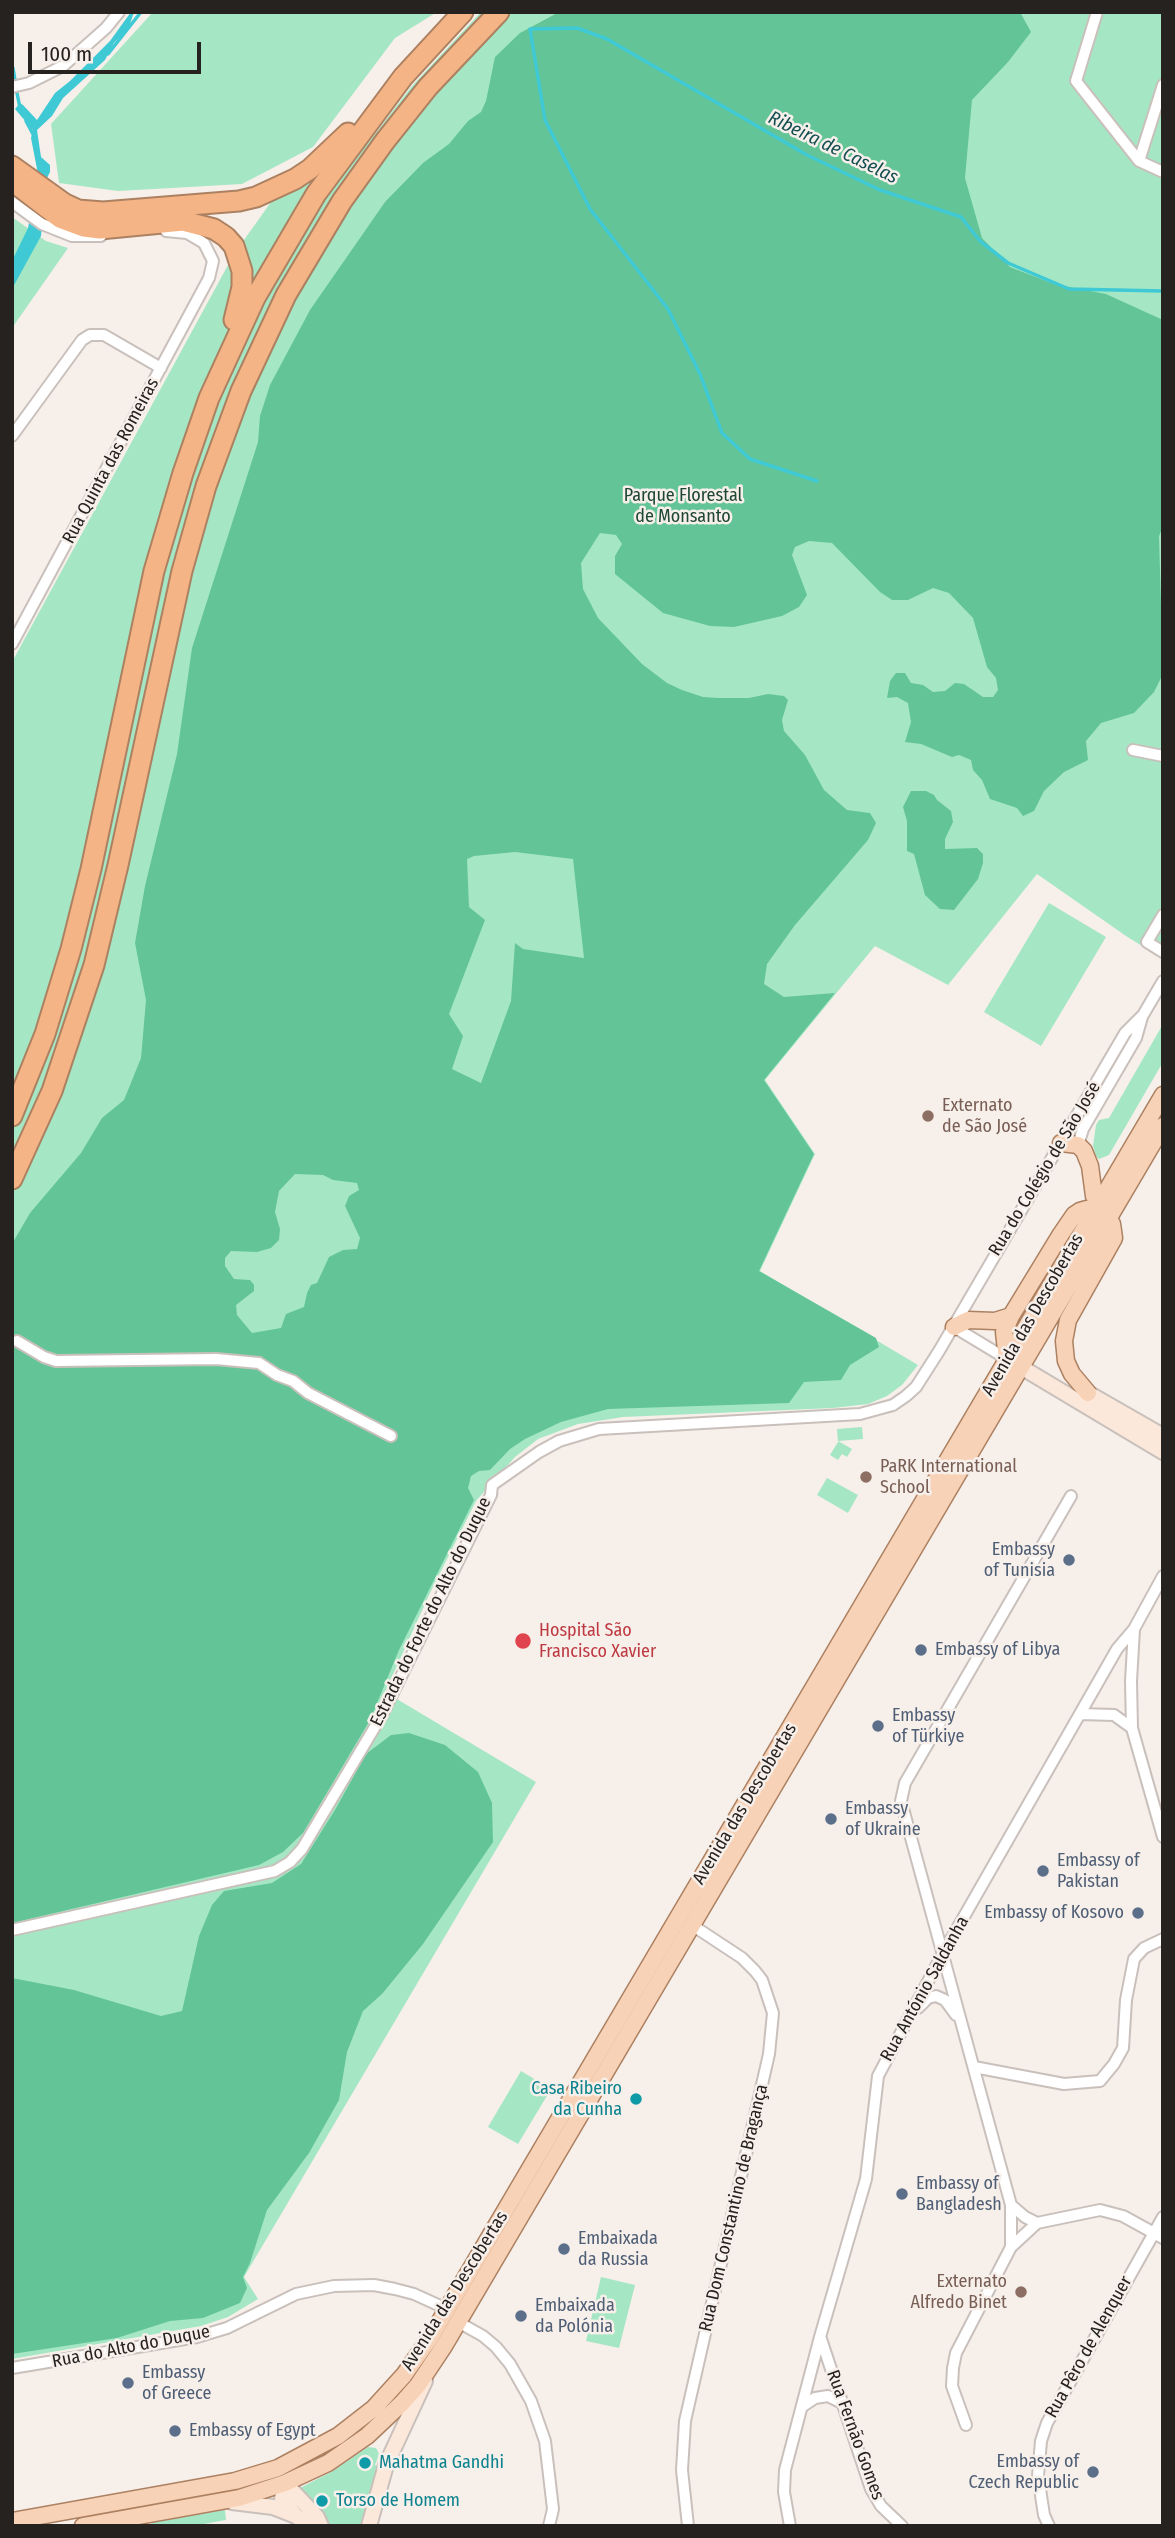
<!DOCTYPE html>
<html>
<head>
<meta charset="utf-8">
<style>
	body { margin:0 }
	#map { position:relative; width:1175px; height:2538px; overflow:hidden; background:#f7efea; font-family:"Fira Sans Condensed",sans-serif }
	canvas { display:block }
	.frame { position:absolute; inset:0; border:14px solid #252220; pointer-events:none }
	.scale { position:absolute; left:28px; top:42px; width:173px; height:32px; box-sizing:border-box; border:4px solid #252220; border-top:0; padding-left:9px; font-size:21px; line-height:24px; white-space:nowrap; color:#252220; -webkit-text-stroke:5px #f7efea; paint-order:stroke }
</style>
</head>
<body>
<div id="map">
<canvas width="1175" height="2538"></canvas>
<div class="frame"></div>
<div class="scale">100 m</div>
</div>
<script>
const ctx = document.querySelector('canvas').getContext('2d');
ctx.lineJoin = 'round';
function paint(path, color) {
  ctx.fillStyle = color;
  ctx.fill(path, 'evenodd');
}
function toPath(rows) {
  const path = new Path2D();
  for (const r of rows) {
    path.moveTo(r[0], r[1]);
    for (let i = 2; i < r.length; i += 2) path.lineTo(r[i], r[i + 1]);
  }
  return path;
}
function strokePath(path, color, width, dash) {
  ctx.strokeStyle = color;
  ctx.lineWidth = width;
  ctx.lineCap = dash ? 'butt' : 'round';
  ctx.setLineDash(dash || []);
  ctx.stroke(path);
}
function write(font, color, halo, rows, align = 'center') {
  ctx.font = font + ' "Fira Sans Condensed",sans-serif';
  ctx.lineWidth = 5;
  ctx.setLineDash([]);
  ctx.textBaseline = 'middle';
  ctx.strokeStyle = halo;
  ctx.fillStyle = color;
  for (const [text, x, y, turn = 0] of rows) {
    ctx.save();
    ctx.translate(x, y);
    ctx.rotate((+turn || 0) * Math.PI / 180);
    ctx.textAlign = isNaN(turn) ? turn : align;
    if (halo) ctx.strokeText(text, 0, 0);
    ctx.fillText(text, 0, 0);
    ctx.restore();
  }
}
const green = toPath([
	[153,12,437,12,395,38,313,147,242,184,118,191,59,183,51,124],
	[481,12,1163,12,1163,959,1126,936,1037,874,948,985,875,946,765,1080,815,1154,760,1271,918,1365,902,1385,887,1396,868,1404,833,1408,623,1417,578,1424,538,1439,515,1457,476,1501,430,1593,385,1692,536,1782,244,2277,258,2299,228,2317,201,2326,12,2359,12,662,234,254,276,195,368,143,412,86],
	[12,217,46,241,68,248,12,328],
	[1049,903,1106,937,1041,1046,984,1012],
	[1163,1024,1163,1062,1109,1155,1099,1159,1096,1156,1093,1146,1096,1125,1099,1120,1109,1118],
	[862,1427,863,1439,838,1441,852,1449,847,1457,842,1454,838,1460,830,1455,838,1442,837,1429],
	[827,1478,858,1495,848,1513,817,1495],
	[521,2071,551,2089,518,2144,488,2127],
	[601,2277,635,2285,619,2348,586,2341],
	[368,2447,376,2448,379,2454,375,2465,377,2466,361,2526,329,2526,300,2488,333,2471],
	[225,2510,226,2520,220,2521,194,2526,152,2526,151,2523]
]);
const forest = toPath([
	[559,12,1020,12,1031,32,1008,62,972,100,965,178,982,238,1010,267,1054,284,1106,294,1163,320,1163,527,1159,536,1163,674,1154,692,1134,713,1101,723,1086,741,1088,760,1064,772,1044,791,1034,811,1023,816,1017,808,990,799,982,780,973,770,971,760,959,755,952,757,921,744,905,742,911,722,908,703,897,697,887,698,890,681,896,673,905,673,911,683,923,685,933,692,945,691,955,683,964,684,983,697,993,697,998,690,996,678,987,667,973,618,949,593,933,588,908,600,892,600,880,592,832,543,809,541,795,547,792,555,807,595,799,607,782,616,734,627,710,626,663,613,615,574,615,556,622,544,616,535,600,533,581,563,583,589,598,618,642,664,667,683,682,690,703,697,719,698,749,698,768,694,784,696,788,700,782,720,784,731,805,755,824,790,847,810,870,813,876,823,868,840,795,925,767,964,764,984,784,997,835,993,764,1080,814,1154,759,1271,876,1338,879,1347,850,1365,841,1380,804,1382,789,1403,608,1409,561,1422,525,1439,510,1449,490,1470,479,1471,471,1476,468,1488,474,1500,399,1650,370,1720,303,1833,283,1852,259,1865,12,1923,12,1244,30,1213,81,1153,102,1118,124,1100,141,1058,146,1000,135,943,145,886,177,754,192,648,258,442,260,416,270,385,310,310,385,202,423,163,449,144,468,121,481,112,486,101,495,57,520,33],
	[515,852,573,859,584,958,523,949,515,943,511,1001,481,1083,452,1069,463,1036,449,1014,485,920,469,907,467,859,474,856],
	[295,1174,323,1175,333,1180,357,1183,359,1190,349,1196,345,1206,360,1238,357,1249,343,1250,329,1257,317,1283,311,1285,307,1293,304,1307,286,1314,281,1328,252,1333,237,1315,236,1305,254,1291,254,1285,250,1280,234,1279,225,1266,225,1258,231,1251,257,1252,271,1248,279,1240,280,1229,275,1212,279,1191],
	[911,791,926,791,934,795,937,800,951,811,953,822,945,839,945,849,977,848,983,854,983,863,978,879,954,910,940,909,925,895,914,854,907,851,907,821,903,807],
	[409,1733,445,1745,478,1772,492,1803,493,1842,423,1944,382,1994,363,2011,347,2052,339,2100,309,2153,267,2210,250,2263,243,2277,247,2288,240,2303,203,2318,170,2321,117,2338,12,2354,12,1978,74,1990,161,2016,182,2011,199,1936,212,1905,224,1891,272,1883,301,1864,335,1810,366,1754,391,1735]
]);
const water = toPath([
	[131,12,134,12,129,27,114,43,105,60,63,98,52,116,37,130,41,157,50,165,50,172,47,178,41,236,12,289,12,261,28,228,38,174,31,138,33,130,15,109,20,103,23,105,37,120,55,93,70,81,110,41]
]);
const stream = toPath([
	[108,54,141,12],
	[13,68,15,80],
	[17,93,20,108],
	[26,121,34,136],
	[817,481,750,459,722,433,700,374,668,309,590,209,545,120,530,29,577,28,607,39,807,155,880,190,961,217,980,241,1008,263,1069,289,1163,291]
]);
const street = toPath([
	[1097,12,1076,81,1139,161,1163,172],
	[12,87,29,83,63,66,106,28,119,12],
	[1139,161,1163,85],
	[12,202,42,224,72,236,101,236],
	[12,436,82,340,90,335,104,335,161,368],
	[12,644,209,278,213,261,204,243,187,233,166,231],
	[1133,750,1163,756],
	[1163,915,1147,942,1163,952],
	[1078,1145,1083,1129,1136,1038,1142,1017],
	[954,1327,1007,1359],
	[17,1341,44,1357,56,1361,216,1359,259,1363,277,1375,293,1381,308,1393,391,1436],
	[1071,1496,905,1783,901,1801,1011,2205,1025,2217,1037,2223,1100,2210,1123,2216,1163,2238],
	[1134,1629,1131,1681,1132,1728,1163,1837],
	[1080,1714,1114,1715,1132,1728],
	[12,1930,275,1871,290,1862,302,1849,382,1715,491,1495,492,1485,539,1452,559,1441,599,1429,860,1414,893,1405,906,1396,916,1387,939,1351,1125,1033,1143,1015,1163,981],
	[918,2008,928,1998,936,1996,945,2000,956,2015],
	[974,2067,1064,2084,1100,2081,1114,2064,1123,2048,1126,2000,1134,1959,1144,1948,1163,1939],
	[1011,2247,1037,2223],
	[458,2322,483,2336,496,2347,510,2364,531,2401,545,2441,553,2509,549,2526],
	[821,2339,871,2489,881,2506,902,2526],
	[12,2368,197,2337,227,2328,296,2294,334,2286,374,2285,395,2289,414,2294,447,2309],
	[803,2406,815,2398,828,2396,840,2402],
	[966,2425,952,2386,953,2368,956,2353,1011,2247,1011,2205],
	[688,2526,682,2470,685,2421,769,2054,773,2013,762,1980,755,1971,742,1958,692,1925],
	[790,2526,784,2492,785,2470,820,2337,866,2179,878,2076,942,1955,1117,1649,1134,1629,1163,1576],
	[1049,2526,1044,2515,1038,2476,1041,2441,1047,2423,1163,2217]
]);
const secondary = toPath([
	[1011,1361,1163,1452],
	[1088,1393,1163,1436],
	[232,2502,273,2507,296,2516,310,2526],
	[295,2515,282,2499,285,2483,317,2517,321,2526],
	[369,2526,386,2465,425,2381]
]);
const primary = toPath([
	[1061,1143,1078,1145,1084,1151,1090,1166,1094,1196,1102,1211],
	[954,1327,968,1320,995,1321,1011,1316],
	[1007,1359,1004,1332,1011,1316,1061,1234,1074,1215,1080,1211,1087,1209,1100,1211,1112,1224,1114,1238,1068,1320,1064,1341,1066,1361,1072,1374,1088,1393],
	[12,2521,235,2481,278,2468,338,2436,374,2408,404,2375,430,2338,1163,1095],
	[83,2526,239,2498,285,2483,328,2463,367,2436,402,2403,418,2385,444,2346,1163,1126]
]);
const highway = toPath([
	[12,166,65,204,78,210,103,212,239,201,256,197,295,179,310,169,348,133],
	[12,181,60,218,84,227,100,229,183,221,214,229,226,237,234,246,242,271,242,287,234,320],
	[12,1116,45,1034,71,949,91,869,154,571,183,473,209,398,255,298,316,194,403,77,463,12],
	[12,1179,52,1091,94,965,118,865,182,571,206,486,241,391,286,295,342,201,385,141,428,87,499,12]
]);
const markers = [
	[928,1116,7,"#8d6e63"],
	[866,1477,7,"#8d6e63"],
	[1069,1560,7,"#5c6f8a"],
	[523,1641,9,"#e0444e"],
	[921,1650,7,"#5c6f8a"],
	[878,1726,7,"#5c6f8a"],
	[831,1819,7,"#5c6f8a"],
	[1043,1871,7,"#5c6f8a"],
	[1138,1913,7,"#5c6f8a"],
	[636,2099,7,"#0f9aa8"],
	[902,2194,7,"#5c6f8a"],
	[564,2249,7,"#5c6f8a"],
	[1021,2292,7,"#8d6e63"],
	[521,2316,7,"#5c6f8a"],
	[128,2383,7,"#5c6f8a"],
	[175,2431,7,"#5c6f8a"],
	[365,2463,7,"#0f9aa8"],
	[1093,2472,7,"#5c6f8a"],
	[322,2501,7,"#0f9aa8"]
];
const streetNames = [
	["Rua Quinta das Romeiras",111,461,-62],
	["Rua do Colégio de São José",1045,1169,-59],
	["Avenida das Descobertas",1033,1315,-60],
	["Estrada do Forte do Alto do Duque",431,1612,-64],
	["Avenida das Descobertas",745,1804,-59],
	["Rua António Saldanha",925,1989,-61],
	["Rua Dom Constantino de Bragança",734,2208,-77],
	["Avenida das Descobertas",455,2291,-58],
	["Rua do Alto do Duque",131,2347,-11],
	["Rua Pêro de Alenquer",1089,2347,-61],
	["Rua Fernão Gomes",855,2435,70]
];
const parkNames = [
	["Parque Florestal",683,496],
	["de Monsanto",683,517]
];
const educationNames = [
	["Externato",942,1106],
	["de São José",942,1127],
	["PaRK International",880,1467],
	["School",880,1488],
	["Externato",1007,2282,"right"],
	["Alfredo Binet",1007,2303,"right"]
];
const serviceNames = [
	["Embassy",1055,1550,"right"],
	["of Tunisia",1055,1571,"right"],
	["Embassy of Libya",935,1650],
	["Embassy",892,1716],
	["of Türkiye",892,1737],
	["Embassy",845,1809],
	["of Ukraine",845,1830],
	["Embassy of",1057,1861],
	["Pakistan",1057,1882],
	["Embassy of Kosovo",1124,1913,"right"],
	["Embassy of",916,2184],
	["Bangladesh",916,2205],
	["Embaixada",578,2239],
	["da Russia",578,2260],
	["Embaixada",535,2306],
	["da Polónia",535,2327],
	["Embassy",142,2373],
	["of Greece",142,2394],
	["Embassy of Egypt",189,2431],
	["Embassy of",1079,2462,"right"],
	["Czech Republic",1079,2483,"right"]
];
const healthNames = [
	["Hospital São",539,1631],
	["Francisco Xavier",539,1652]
];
const cultureNames = [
	["Casa Ribeiro",622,2089,"right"],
	["da Cunha",622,2110,"right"],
	["Mahatma Gandhi",379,2463],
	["Torso de Homem",336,2501]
];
const waterNames = [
	["Ribeira de Caselas",833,148,26]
];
paint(green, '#a5e7c4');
paint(forest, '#63c597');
paint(water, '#3fc9d4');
strokePath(stream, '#3fc9d4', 3.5);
strokePath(street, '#c9c0bc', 14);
strokePath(secondary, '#c9c0bc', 18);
strokePath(primary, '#ac8162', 19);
strokePath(highway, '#ac8162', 23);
strokePath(street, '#fff', 10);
strokePath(secondary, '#fce8da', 14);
strokePath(primary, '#f8d2b6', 16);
strokePath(highway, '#f4b485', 19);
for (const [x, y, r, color] of markers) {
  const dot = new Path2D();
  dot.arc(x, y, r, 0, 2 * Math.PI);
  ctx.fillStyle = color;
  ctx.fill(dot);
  strokePath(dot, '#f7efea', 2.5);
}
write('18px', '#252220', '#f7efea', streetNames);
write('18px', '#1d4733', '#f7efea', parkNames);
write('18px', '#785e54', '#f7efea', educationNames, 'left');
write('18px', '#4e5e75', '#f7efea', serviceNames, 'left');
write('18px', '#be3a42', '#f7efea', healthNames, 'left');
write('18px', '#0d838f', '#f7efea', cultureNames, 'left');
write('italic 19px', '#134e52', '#f7efea', waterNames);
</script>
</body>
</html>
